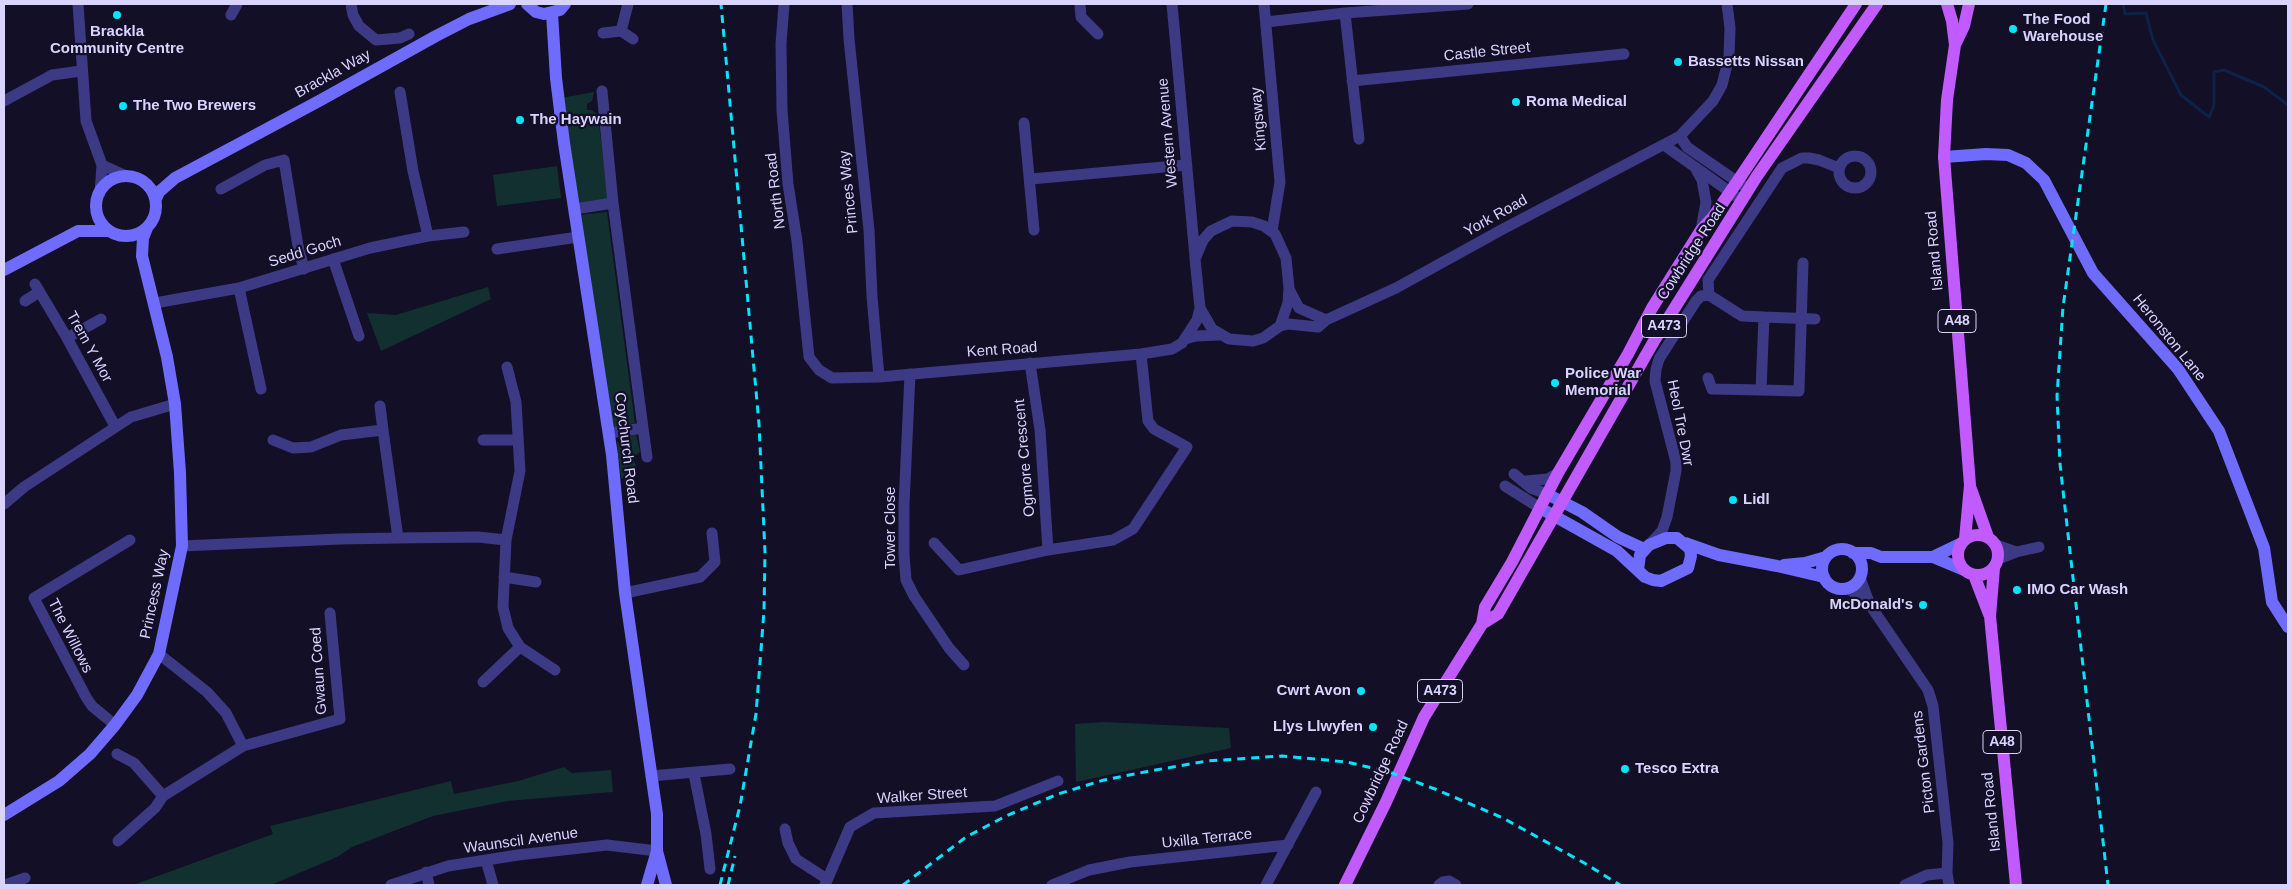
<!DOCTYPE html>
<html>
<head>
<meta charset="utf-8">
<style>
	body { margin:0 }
	#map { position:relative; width:2292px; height:889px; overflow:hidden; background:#130f26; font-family:Helvetica,sans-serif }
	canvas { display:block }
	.frame { position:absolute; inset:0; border:5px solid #d9d4ff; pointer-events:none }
</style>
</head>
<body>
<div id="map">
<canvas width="2292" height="889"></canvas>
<div class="frame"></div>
</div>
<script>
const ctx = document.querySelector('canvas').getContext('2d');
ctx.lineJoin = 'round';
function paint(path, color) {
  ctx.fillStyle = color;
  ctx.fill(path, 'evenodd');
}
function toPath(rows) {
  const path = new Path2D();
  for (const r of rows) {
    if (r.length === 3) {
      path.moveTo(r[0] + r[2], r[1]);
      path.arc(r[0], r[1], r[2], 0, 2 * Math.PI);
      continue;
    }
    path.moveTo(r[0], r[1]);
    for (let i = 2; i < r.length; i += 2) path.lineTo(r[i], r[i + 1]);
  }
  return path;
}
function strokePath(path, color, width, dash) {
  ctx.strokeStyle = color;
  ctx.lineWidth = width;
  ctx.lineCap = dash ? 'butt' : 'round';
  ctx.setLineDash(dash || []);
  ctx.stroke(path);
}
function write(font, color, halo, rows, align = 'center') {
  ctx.font = font + ' Helvetica,sans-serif';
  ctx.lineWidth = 4.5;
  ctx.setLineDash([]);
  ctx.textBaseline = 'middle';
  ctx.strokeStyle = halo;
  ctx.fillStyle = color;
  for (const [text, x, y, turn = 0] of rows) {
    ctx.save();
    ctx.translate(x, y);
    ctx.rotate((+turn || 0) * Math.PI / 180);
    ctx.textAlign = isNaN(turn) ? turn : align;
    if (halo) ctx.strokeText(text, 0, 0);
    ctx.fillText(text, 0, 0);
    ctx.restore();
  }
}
const green = toPath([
	[594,92,592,101,587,104,587,110,592,110,598,115,608,200,576,205,561,98],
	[557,166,561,198,497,206,493,175],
	[607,212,635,423,612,427,579,215],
	[488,287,491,299,381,351,367,313,396,315],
	[636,434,640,452,634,457,634,461,637,468,621,479,617,442,624,441,624,436],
	[1104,722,1229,728,1231,748,1076,782,1075,724],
	[564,767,572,773,611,770,613,792,508,801,433,816,352,847,337,857,271,885,133,885,273,834,270,826,451,781,454,794,518,781]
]);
const stream = toPath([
	[2123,4,2125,14,2146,13,2153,40,2181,95,2209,117,2214,106,2214,72,2224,70,2264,87,2288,105]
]);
const street = toPath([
	[78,4,86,121,102,165,100,193],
	[351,4,353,15,359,26,376,40,400,38,409,34],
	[784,4,781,44,782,110,788,184,797,241,809,357,819,370,832,378,879,377,1141,354,1172,349,1182,343,1197,320,1200,308,1195,259,1203,240,1211,231,1232,221,1252,222,1264,226,1275,234,1286,258,1289,288,1288,303,1280,326,1263,338,1253,341,1229,339,1212,329,1200,308],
	[847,4,849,39,869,230,872,296,879,377],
	[1080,4,1081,17,1098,34],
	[1172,4,1195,257],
	[1264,4,1280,182,1272,231],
	[1345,13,1359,139],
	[231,15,237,4],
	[1266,22,1345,13,1468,4],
	[621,31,628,4],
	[603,33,621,31,633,39],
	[1352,81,1624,54],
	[602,91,613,203,643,428,609,433],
	[400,92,413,171,428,236],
	[4,101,52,75,81,71],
	[1024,123,1034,230],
	[1680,136,1687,147,1745,187],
	[1664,145,1737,197],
	[1855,172,16],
	[102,165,126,176],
	[1696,169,1702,180,1706,202,1701,230],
	[1031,179,1186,165],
	[221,189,265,165,284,160,298,246,304,269],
	[575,209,613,203],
	[497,249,578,237],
	[333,259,359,336],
	[35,284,67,338,115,426],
	[239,288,261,389],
	[1289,289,1299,308,1326,320],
	[1709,295,1742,316,1764,317,1761,390,1799,391,1803,263],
	[25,301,39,292],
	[155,303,239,288,370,248,428,236,464,232],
	[1764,317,1815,319],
	[1280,326,1288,324,1318,327,1326,320,1396,288,1503,229,1680,136,1713,101,1722,85,1729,57,1730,28,1727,4],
	[67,338,101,319],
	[1185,339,1196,336,1219,335],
	[1030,363,1040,430,1048,550,1113,540,1133,529,1187,447,1154,429,1148,421,1141,354],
	[910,374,904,505,904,555,906,580,914,596,949,648,964,665],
	[1708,378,1712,389,1761,390],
	[380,406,383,430],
	[643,428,647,457],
	[483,440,517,440],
	[1514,474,1531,488,1547,494],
	[1526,481,1548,479,1558,473],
	[1505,486,1540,508],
	[4,504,24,487,131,417,175,404],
	[398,538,478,537,506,540,520,471,516,402,507,367],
	[506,540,503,607,508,628,520,647,555,670],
	[934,543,959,570,1048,550],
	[1649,545,1662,531,1667,517,1676,471,1676,462,1655,381,1656,369,1659,359,1696,301,1701,296,1709,295,1708,280,1782,168,1802,158,1809,158,1819,160,1839,168],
	[1996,545,2016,552],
	[182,546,340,539,398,538,383,430,341,435,311,447,293,448,273,440],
	[1998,559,2016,552,2039,547],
	[504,577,536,582],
	[1860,578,1870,605,1928,690,1933,706,1948,843,1947,873,1949,885],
	[1848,588,1868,604],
	[625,593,700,577,715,562,712,533],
	[159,654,207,692,226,713,243,746],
	[483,682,520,647],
	[115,725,92,706,86,697,34,598,130,540],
	[117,754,134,763,163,796],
	[694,774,706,834,710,869],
	[651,776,730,769],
	[785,829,788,843,796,859,827,879],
	[118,841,155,808,163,796,243,746,340,719,330,613],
	[486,860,493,885],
	[426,872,429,885],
	[5,885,25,878],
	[391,885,448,866,518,855,607,845,657,851],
	[825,885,850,827,874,813,995,806,1058,781],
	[1052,885,1089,870,1130,862,1288,845],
	[1266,885,1316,792],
	[1439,885,1443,882,1449,881,1456,885],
	[1905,885,1927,875,1947,873]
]);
const secondary = toPath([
	[527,4,536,12,544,14,560,10,565,4],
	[552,13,556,78,564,143,612,455,625,593,657,814,657,851,647,885],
	[1944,157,1986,154,2008,155,2026,163,2044,180,2093,273,2178,369,2219,431,2264,548,2272,602,2288,627],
	[126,206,30],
	[156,199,159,192,175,178,319,101,436,36,469,19,510,4],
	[4,270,78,231,109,231],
	[1547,494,1582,512,1618,537,1644,549],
	[1540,508,1617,551,1645,577,1653,580,1661,581,1688,568,1691,556,1690,549,1677,538,1666,538,1649,545,1640,555,1638,570],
	[1685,543,1719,555,1777,566,1824,577],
	[1842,569,20],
	[1853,553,1871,553,1881,557,1933,557,1964,570],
	[1933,557,1960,544],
	[1784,565,1805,563,1826,557],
	[4,815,59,781,90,754,115,725,137,695,159,654,182,546,180,473,175,404,167,357,142,256,143,238,147,228],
	[657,851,666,885]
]);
const primary = toPath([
	[1947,4,1952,21,1955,45,1947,100,1944,157,1970,485,1965,539],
	[1955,45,1964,26,1969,4],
	[1971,489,1988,537],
	[1978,555,20],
	[1994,568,1990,616,2016,885],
	[1974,575,1989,614],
	[1482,624,1498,614,1654,341,1757,176,1877,4],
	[1345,885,1386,802,1424,717,1482,624,1485,607,1512,562,1558,473,1628,354,1652,308,1701,230,1713,217,1737,182,1856,4]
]);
const rail = toPath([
	[2106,4,2063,307,2057,396,2060,464,2108,885],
	[720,885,740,806,756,714,764,611,765,552,759,424,721,4],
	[728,885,735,856],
	[903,885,966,837,1006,816,1058,794,1104,780,1150,771,1207,761,1282,756,1347,762,1389,772,1435,789,1503,818,1586,864,1620,885]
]);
const markers = [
	[117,15,5,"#00e5ff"],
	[2013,29,5,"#00e5ff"],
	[1678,62,5,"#00e5ff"],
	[1516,102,5,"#00e5ff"],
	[123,106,5,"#00e5ff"],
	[520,120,5,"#00e5ff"],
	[1555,383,5,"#00e5ff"],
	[1733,500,5,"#00e5ff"],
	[2017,590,5,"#00e5ff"],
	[1923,605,5,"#00e5ff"],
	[1361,691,5,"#00e5ff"],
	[1373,727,5,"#00e5ff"],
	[1625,769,5,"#00e5ff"]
];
const shields = [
	[1957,321,38],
	[1664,326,45],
	[1440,691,45],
	[2002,742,38]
];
const shieldNames = [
	["A48",1957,321],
	["A473",1664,326],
	["A473",1440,691],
	["A48",2002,742]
];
const poiNames = [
	["The Food",2023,20],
	["Warehouse",2023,37],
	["Brackla",117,32,"center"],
	["Community Centre",117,49,"center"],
	["Bassetts Nissan",1688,62],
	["Roma Medical",1526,102],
	["The Two Brewers",133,106],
	["The Haywain",530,120],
	["Police War",1565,374],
	["Memorial",1565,391],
	["Lidl",1743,500],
	["IMO Car Wash",2027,590],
	["McDonald's",1913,605,"right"],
	["Cwrt Avon",1351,691,"right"],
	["Llys Llwyfen",1363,727,"right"],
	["Tesco Extra",1635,769]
];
const streetNames = [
	["Castle Street",1487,52,-6],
	["Brackla Way",333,74,-29],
	["Kingsway",1259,119,-95],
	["Western Avenue",1168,133,-95],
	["North Road",776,191,-97],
	["Princes Way",849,192,-96],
	["York Road",1496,216,-29],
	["Island Road",1935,251,-95],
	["Sedd Goch",305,252,-17],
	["Cowbridge Road",1692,252,-57],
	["Heronston Lane",2169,338,51],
	["Trem Y Mor",89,347,61],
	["Kent Road",1002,350,-4],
	["Heol Tre Dwr",1680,423,79],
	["Coychurch Road",626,448,83],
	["Ogmore Crescent",1025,458,-95],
	["Tower Close",891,528,-90],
	["Princess Way",155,594,-78],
	["The Willows",70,636,63],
	["Gwaun Coed",319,671,-94],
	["Picton Gardens",1924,762,-97],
	["Cowbridge Road",1381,772,-65],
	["Walker Street",922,796,-4],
	["Island Road",1992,812,-96],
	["Uxilla Terrace",1207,839,-6],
	["Waunscil Avenue",521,841,-8]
];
paint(green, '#12302f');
strokePath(stream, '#0c2248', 3);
strokePath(street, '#3d3a85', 11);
strokePath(secondary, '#6f6bff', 12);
strokePath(primary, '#c25bff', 12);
strokePath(rail, '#00e5ff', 3, [8, 6]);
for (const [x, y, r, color] of markers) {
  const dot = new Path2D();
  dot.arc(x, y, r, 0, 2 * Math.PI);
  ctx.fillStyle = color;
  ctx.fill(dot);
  strokePath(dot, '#130f26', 2);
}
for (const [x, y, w] of shields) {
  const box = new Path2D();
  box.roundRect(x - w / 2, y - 11.5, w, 23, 4);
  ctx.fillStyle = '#130f26';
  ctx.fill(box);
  strokePath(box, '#d9d4ff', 1);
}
write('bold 14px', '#d9d4ff', null, shieldNames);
write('bold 15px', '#d9d4ff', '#130f26', poiNames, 'left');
write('15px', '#d9d4ff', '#130f26', streetNames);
</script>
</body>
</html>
